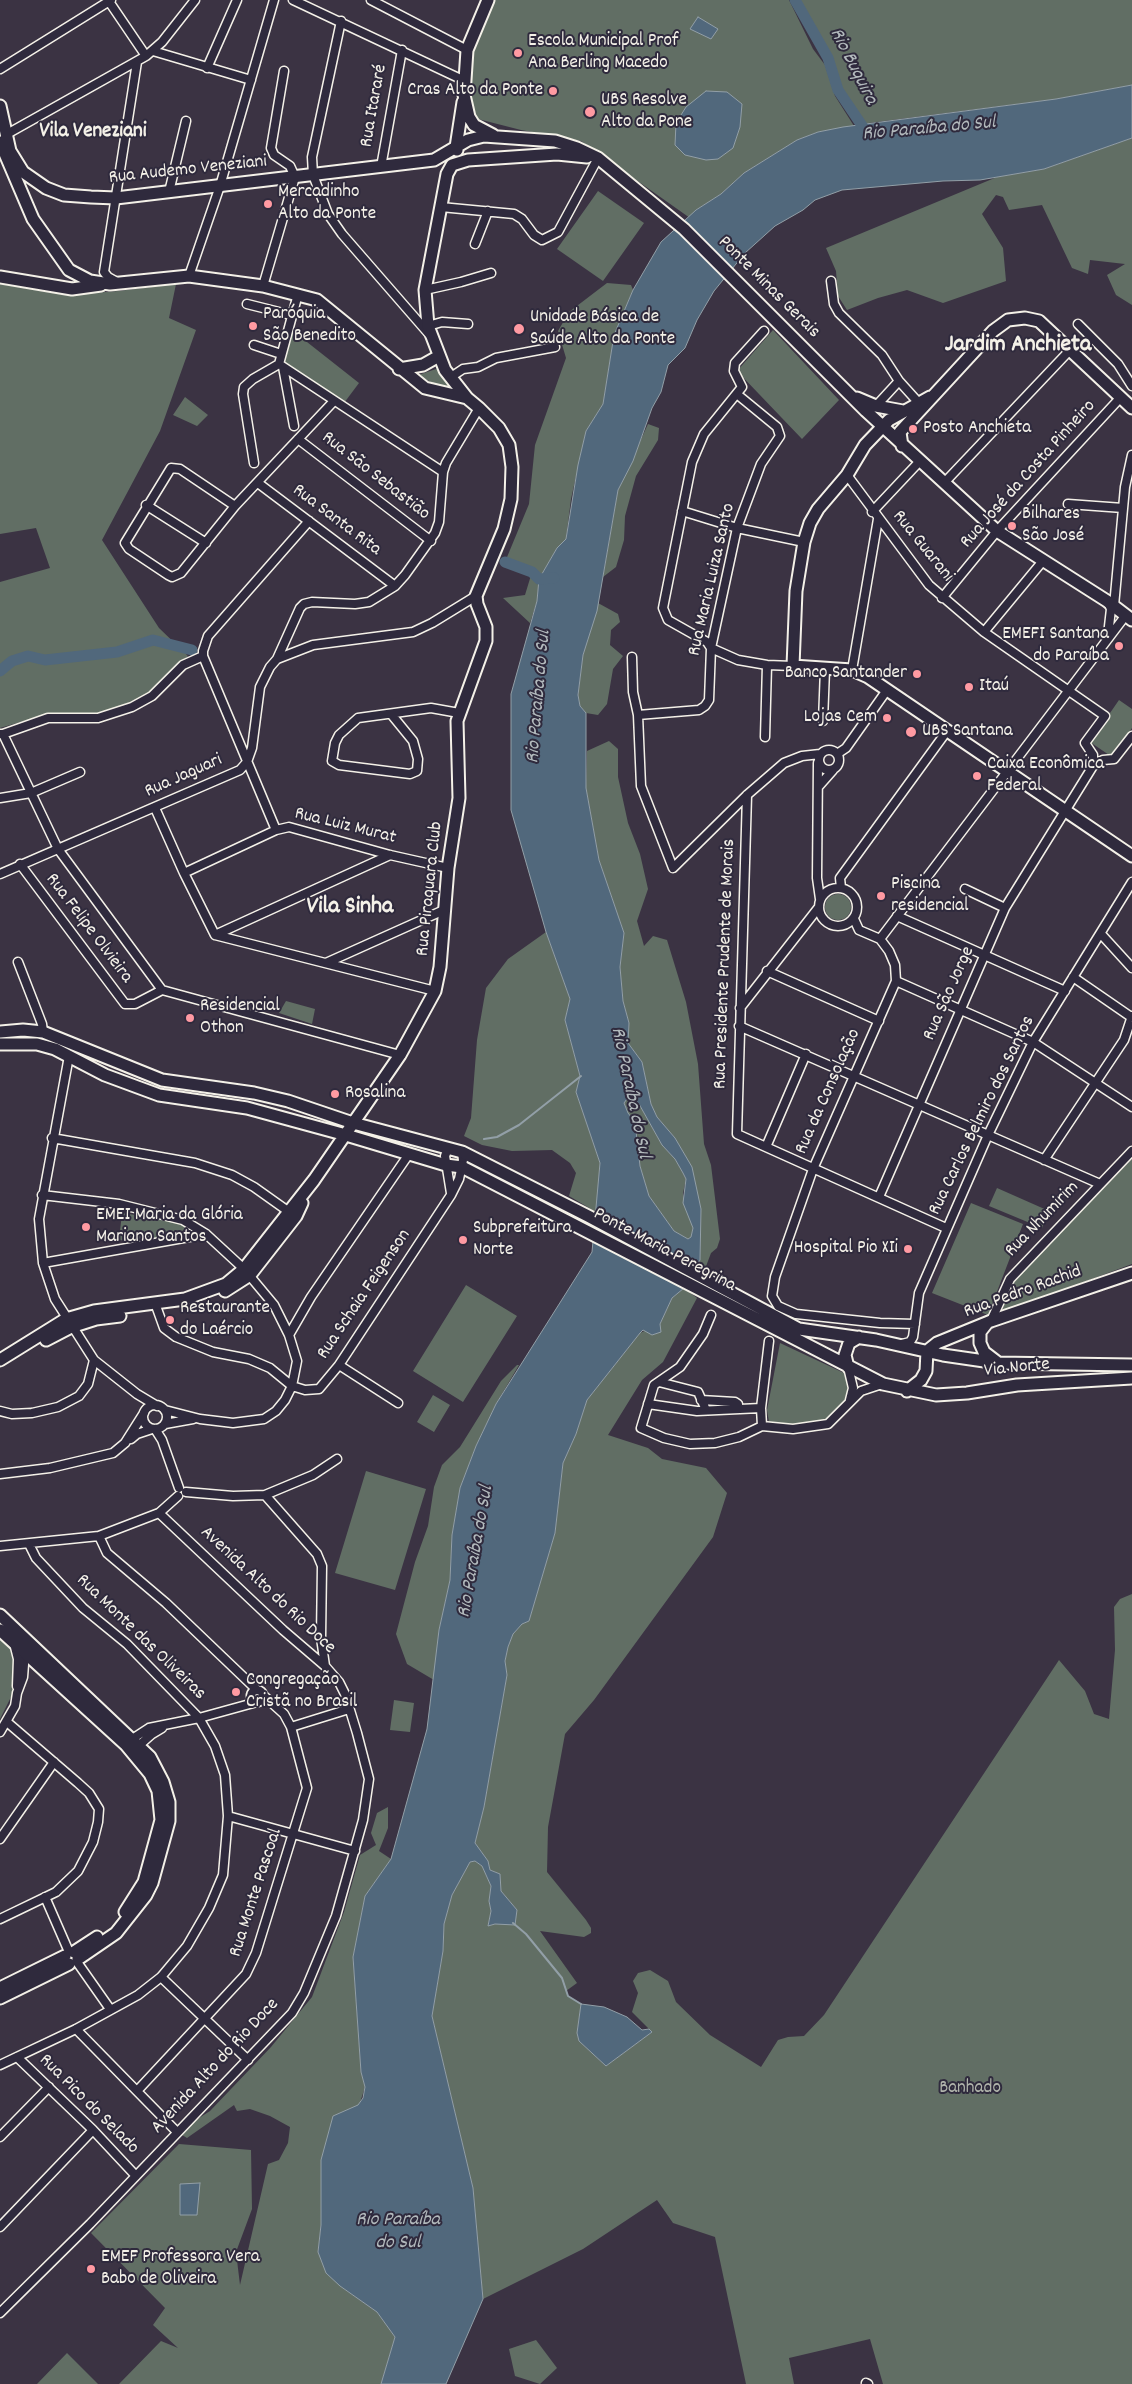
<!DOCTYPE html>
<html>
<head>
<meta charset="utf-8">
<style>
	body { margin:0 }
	canvas { display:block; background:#3b3343 }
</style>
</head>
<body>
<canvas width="1132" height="2384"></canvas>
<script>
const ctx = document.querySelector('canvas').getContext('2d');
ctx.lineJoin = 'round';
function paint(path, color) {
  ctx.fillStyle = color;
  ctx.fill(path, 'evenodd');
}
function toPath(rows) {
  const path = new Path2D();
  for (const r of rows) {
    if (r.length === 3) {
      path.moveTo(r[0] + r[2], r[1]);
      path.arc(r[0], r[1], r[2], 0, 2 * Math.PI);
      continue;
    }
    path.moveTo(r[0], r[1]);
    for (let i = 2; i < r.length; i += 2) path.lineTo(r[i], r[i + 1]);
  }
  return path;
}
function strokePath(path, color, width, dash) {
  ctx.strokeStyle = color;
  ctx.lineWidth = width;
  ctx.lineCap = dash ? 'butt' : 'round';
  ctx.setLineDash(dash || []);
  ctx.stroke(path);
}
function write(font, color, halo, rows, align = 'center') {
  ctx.font = font + ' Dekko,sans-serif';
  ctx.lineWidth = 4;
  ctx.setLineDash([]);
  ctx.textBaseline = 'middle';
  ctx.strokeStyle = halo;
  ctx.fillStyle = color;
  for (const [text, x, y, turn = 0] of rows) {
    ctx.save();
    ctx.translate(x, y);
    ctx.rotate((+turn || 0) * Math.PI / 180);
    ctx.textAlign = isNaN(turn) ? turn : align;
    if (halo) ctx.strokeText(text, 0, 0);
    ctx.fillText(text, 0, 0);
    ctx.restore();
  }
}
const green = toPath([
	[493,0,789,0,813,49,825,65,835,96,854,126,818,132,797,140,744,173,721,194,696,210,690,218,581,141,521,130,478,119,468,95,470,51],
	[795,0,1132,0,1132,85,1056,99,861,124,838,90,828,58],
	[1132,138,1132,305,1116,295,1107,275,1125,264,1090,260,1088,274,1072,268,1042,205,1009,210,1003,197,996,195,982,214,1003,248,1006,281,943,303,907,290,878,298,847,310,838,296,836,271,826,248,997,177,1044,169],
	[598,191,644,223,603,281,557,249],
	[607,283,631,285,633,290,614,335,603,404,586,431,571,499,566,539,557,548,539,579,537,601,530,623,503,598,525,595,532,572,505,562,529,504,535,445,566,358,558,331,569,312],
	[0,284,66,295,118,291,176,284,169,318,196,330,160,431,102,540,159,628,188,656,149,695,96,715,72,717,48,714,0,728,0,582,50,568,36,528,0,534],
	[773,330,839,400,802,439,737,371],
	[293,331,359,383,344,403,283,361],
	[439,368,454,389,440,387,418,375],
	[185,397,208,415,197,426,173,415],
	[648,424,659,428,658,440,636,476,625,516,624,540,616,567,603,577,618,490],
	[598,603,618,614,620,622,611,630,610,645,623,656,613,669,607,704,598,715,586,713,580,706,578,695,583,655],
	[1119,700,1132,709,1132,728,1112,757,1090,742],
	[609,741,618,749,618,777,628,823,640,854,648,889,637,921,644,946,653,936,667,940,686,1002,698,1064,704,1144,711,1165,720,1239,717,1248,711,1253,705,1269,697,1267,700,1260,701,1209,687,1159,675,1138,657,1117,651,1104,642,1062,628,1043,629,1023,623,1001,620,967,624,933,599,860,586,788,587,751],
	[838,907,13],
	[546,932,570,999,565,1020,580,1076,576,1092,600,1163,596,1212,569,1196,576,1173,570,1163,552,1150,512,1151,482,1145,464,1136,471,1118,477,1040,486,988,508,959],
	[286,1001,315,1009,312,1024,279,1013],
	[631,1096,639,1104,662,1145,675,1159,683,1173,686,1179,683,1193,686,1210,689,1215,693,1228,691,1237,688,1239,674,1231,649,1196,640,1166,637,1134,624,1103,626,1099],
	[1132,1159,1132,1264,1001,1313,1013,1281],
	[997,1188,1049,1211,1042,1228,989,1206],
	[971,1203,1023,1224,988,1315,932,1293],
	[122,1213,182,1222,191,1235,137,1242,119,1240],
	[466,1285,517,1316,463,1402,413,1371],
	[684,1288,697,1298,663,1362,642,1380,608,1435,648,1448,662,1459,706,1468,727,1493,713,1537,594,1700,565,1734,548,1827,547,1872,586,1920,591,1928,591,1933,584,1937,540,1931,577,1983,566,1991,568,1996,581,2004,577,2033,579,2041,606,2066,652,2032,632,2012,638,1993,633,1981,638,1973,650,1970,668,1981,676,2002,710,2035,761,2067,778,2040,788,2037,804,2036,824,2015,1059,1660,1085,1691,1094,1714,1109,1719,1115,1650,1114,1607,1120,1599,1132,1594,1132,2384,883,2384,870,2339,789,2358,794,2384,746,2384,715,2237,673,2223,657,2200,583,2249,483,2299,473,2188,432,2016,443,1951,444,1924,452,1895,470,1862,475,1861,482,1866,491,1886,489,1901,491,1911,488,1926,495,1924,515,1924,517,1910,501,1891,500,1874,490,1870,488,1861,475,1843,484,1807,507,1675,505,1661,508,1647,513,1634,522,1624,529,1621,555,1533,563,1463,576,1434,587,1400,640,1333,660,1324,672,1298],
	[780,1343,844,1373,849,1383,847,1398,828,1420,792,1425,769,1422,767,1410],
	[517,1365,519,1365,496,1404,476,1446,460,1488,452,1535,450,1580,439,1630,434,1680,407,1664,396,1634,415,1562,428,1526,434,1487,442,1465,460,1447,501,1381],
	[433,1395,450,1405,434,1432,417,1422],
	[366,1471,426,1489,395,1590,335,1573],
	[0,1633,12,1643,16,1663,15,1683,12,1695,0,1719],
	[394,1700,414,1703,410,1732,390,1730],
	[388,1807,388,1828,379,1851,391,1859,365,1896,353,1957,361,2072,365,2087,321,2225,318,2252,340,2286,377,2312,395,2337,381,2384,119,2384,161,2341,178,2348,153,2325,165,2308,91,2233,179,2144,251,2150,252,2209,236,2252,240,2285,268,2164,279,2160,288,2143,290,2127,270,2116,250,2109,237,2111,234,2105,187,2138,177,2132,210,2111,271,2047,312,1997,344,1912,360,1855,376,1845,371,1833,377,1813],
	[536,2340,557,2368,540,2384,515,2376,509,2349],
	[67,2353,98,2384,37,2384]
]);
const water = toPath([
	[698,17,718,29,711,39,690,29,698,17],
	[1132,85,1132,138,1044,169,980,180,943,181,842,190,815,200,803,210,775,226,745,253,714,291,697,320,685,348,668,365,661,392,652,408,633,461,618,490,597,611,583,655,578,695,580,706,586,713,586,788,599,860,624,933,620,967,623,1001,629,1023,628,1043,642,1062,651,1104,657,1117,675,1138,692,1167,701,1209,700,1260,684,1288,672,1298,660,1324,661,1332,652,1335,643,1330,640,1333,587,1400,576,1434,563,1463,555,1533,529,1621,522,1624,513,1634,508,1647,505,1661,507,1675,484,1807,475,1843,488,1861,490,1870,500,1874,501,1891,517,1910,515,1925,495,1924,488,1926,491,1911,489,1901,491,1886,482,1866,475,1861,470,1862,452,1895,444,1924,443,1951,432,2016,473,2188,483,2299,446,2384,381,2384,395,2337,377,2312,340,2286,326,2273,318,2252,321,2225,321,2160,333,2116,358,2105,363,2098,365,2087,361,2072,353,1957,365,1896,391,1859,427,1729,439,1630,450,1580,452,1535,460,1488,476,1446,496,1404,592,1252,600,1163,576,1092,580,1076,565,1020,570,999,546,932,511,810,511,694,537,601,539,579,557,548,566,539,578,465,586,431,603,404,614,335,633,290,661,242,696,210,721,194,744,173,797,140,818,132,843,127,1056,99,1132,85],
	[629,1096,633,1097,639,1104,662,1145,675,1159,683,1173,686,1179,683,1203,693,1228,691,1237,688,1239,674,1231,649,1196,640,1166,635,1122,628,1113,624,1103,629,1096],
	[706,91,727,92,742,104,740,127,733,148,718,159,706,160,685,155,675,145,676,123,686,107,706,91],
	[581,2004,604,2007,627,2017,642,2030,649,2029,652,2032,606,2066,579,2041,577,2033,581,2004],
	[200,2183,197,2215,180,2215,180,2184,200,2183]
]);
const stream = toPath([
	[484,1139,497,1137,519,1125,581,1076],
	[513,1923,526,1934,562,1978,568,1996,581,2004]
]);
const river = toPath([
	[795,0,828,58,838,90,869,136],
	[505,562,532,572,539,579,554,578],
	[0,671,12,661,28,656,45,660,117,652,153,640,192,650]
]);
const street = toPath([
	[108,0,146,56],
	[293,0,465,81],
	[371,0,467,50],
	[341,21,312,157,313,175,328,214,342,234,429,334],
	[153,51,251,80],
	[207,68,237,0],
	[0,69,111,0],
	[7,134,146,56,162,42,195,0],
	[381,167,402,50],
	[169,192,186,121],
	[441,207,514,214,522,219,534,235,542,240,558,232,598,158],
	[475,244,488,211],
	[189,276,220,186,274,0],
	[831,281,834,304,839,313,882,355,899,381,918,402],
	[117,282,108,277,104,272,137,62],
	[263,286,295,177,290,166,274,155,271,148,284,71],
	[425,290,461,282,491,273],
	[298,294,279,364,443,472],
	[247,304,291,315],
	[1078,324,1118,364,1132,386],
	[428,326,442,322,468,324],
	[764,331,735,363,734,371,742,387,704,434,692,462,663,608,668,620,707,642,711,648,738,660,767,665,793,666],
	[254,345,281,354],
	[283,367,294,426],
	[451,377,463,369,478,367,496,358,555,347],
	[876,406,899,381],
	[298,439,431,541],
	[254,463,243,394,244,387,253,379,279,364],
	[847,475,929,585,984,632,1105,716,1085,743,1093,755,1093,766],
	[258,483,395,586],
	[944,483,1071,349],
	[1068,504,1123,508],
	[146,505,206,543],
	[235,506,180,469,171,468,125,543,129,549,168,575,172,577,181,573,235,506,334,401],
	[682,511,737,528,804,542],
	[872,512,920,461],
	[942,598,997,531,1121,397],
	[1108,602,1111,609,1108,635],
	[1114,606,1125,487,1132,455],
	[984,632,1042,562],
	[632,657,633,692,638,715,641,786,673,868,747,795,784,763,802,756,820,754],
	[277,659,300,608,304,604,312,602,355,604,369,602,395,586,405,575,435,533,439,522,443,472,446,463,479,408],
	[852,670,878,519],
	[391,714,413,741,418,759,417,771,410,774,339,765,332,761,335,743,339,735,358,718,431,708,459,713],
	[638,715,699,710,705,706,709,700,711,648,737,528,761,464,780,436,777,427,738,395],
	[823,721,825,669],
	[0,734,3,734,58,849,162,990],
	[3,734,48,718,98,718,132,707,152,696,183,665,203,656],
	[765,737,767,665],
	[829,760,10],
	[837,754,846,748,887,690],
	[818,763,817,878,820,899],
	[818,787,833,770],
	[747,795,737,1134,946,1228],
	[0,798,31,793,80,772],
	[155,808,184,873,215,935,435,991],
	[276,830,203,656,203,651,208,636,309,521],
	[20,864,125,1004,135,1004,162,990],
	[184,873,276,830,289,827,390,855,448,868],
	[0,874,240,770,247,762,252,748,260,687,270,667,277,659,313,645,413,632,432,623,476,596],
	[838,907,19],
	[841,888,840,878,947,731],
	[965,889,1005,908],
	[897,916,1065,991],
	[854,919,859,930,880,939,889,951,895,965,896,981,813,1169,775,1277,772,1296,778,1306,796,1314,880,1323,915,1324],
	[1101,934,1132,968],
	[215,935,390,855],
	[880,939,1126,615],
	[18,962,42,1024,43,1032],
	[326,963,444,910],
	[767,971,879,1021],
	[1073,977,1131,1017],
	[896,981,1033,1042,1132,1107],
	[162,990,400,1055],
	[740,1008,819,907],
	[739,1026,1100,1184],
	[69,1056,39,1219,43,1263,55,1299,94,1360,137,1394,157,1406],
	[52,1138,195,1163,232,1175,254,1187,292,1214],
	[766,1147,806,1054],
	[448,1148,445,1156,451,1193],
	[1044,1160,1124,1040,1132,1016],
	[42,1195,119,1204,183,1220,206,1234,244,1269,274,1305,289,1335,297,1361,292,1386,285,1400,276,1411,264,1419,233,1423,200,1419,165,1410],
	[879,1197,1005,908,1093,766,1103,760,1114,759,1132,736],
	[43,1263,206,1234],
	[155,1303,164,1328,176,1337,213,1352,249,1359,270,1368,292,1386,305,1390,319,1389,339,1365,451,1195,459,1179,463,1160,462,1152],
	[711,1315,703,1334,680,1367,654,1385,641,1428,664,1438,690,1444,715,1443,739,1437,762,1426,793,1429,828,1424,861,1391,882,1384],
	[991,1321,1010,1279,1132,1151],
	[289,1335,311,1297,409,1154],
	[902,1344,910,1342,913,1337,919,1293,988,1135,1033,1042,1132,882],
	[339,1365,398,1403],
	[848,1367,853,1388,850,1400],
	[659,1382,698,1392,706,1410],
	[701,1400,735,1402,738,1404,738,1409],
	[648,1404,697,1411,761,1408],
	[155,1417,12],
	[0,1411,12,1414,32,1413,58,1407,79,1396,88,1384,94,1360],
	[165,1424,193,1419],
	[762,1426,761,1408,769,1341],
	[155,1429,162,1440,179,1488],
	[131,1439,137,1434,152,1429],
	[0,1474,50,1468,113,1453,125,1443,144,1413],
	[186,1492,233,1496,265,1495,313,1475,337,1459],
	[265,1495,317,1554,322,1566,321,1638,325,1666],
	[99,1536,107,1553,166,1603,257,1690],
	[0,1546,99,1536,159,1513,178,1496],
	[14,1643,18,1659,17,1686],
	[257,1696,6],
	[291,1727,349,1709],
	[0,1732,15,1706,17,1693,23,1677,25,1652],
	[129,1741,149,1728,199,1718,257,1702],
	[135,1749,152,1734,162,1728],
	[228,1816,355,1851],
	[0,1839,54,1762],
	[45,1897,69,1952],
	[0,1919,56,1892,78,1871,93,1842,98,1822,99,1809,89,1793,78,1783,7,1722],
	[77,1962,110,2009],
	[161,1977,248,2060],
	[76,2029,177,2132],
	[17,2057,93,2130,136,2176],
	[0,2065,76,2029,138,1995,161,1977,187,1946,209,1908,223,1875,228,1816,225,1775,215,1746,199,1718,127,1644,83,1608,36,1558,29,1544],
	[137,2091,246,1974,256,1953,307,1788,291,1727,284,1714,263,1695],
	[0,2137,49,2087],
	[0,2227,93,2130],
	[0,2313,90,2224,292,2013,304,1993,336,1916,363,1820,369,1779,357,1733,345,1694,339,1682,325,1666,283,1630,159,1513],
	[866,2383,868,2384]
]);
const secondary = toPath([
	[488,0,467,50,464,95,469,117,474,125,493,135],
	[0,106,10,151,23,172,46,188,64,195,91,197,116,198,434,160,468,140,484,136,555,141,577,148,598,158,684,229,866,411,997,531,1107,601,1132,620],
	[0,142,33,219,69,270,90,281,110,284,189,276,263,286,317,300,425,388,467,398,479,408,499,428,509,445,512,467,511,499,504,529,476,596,477,604,486,627,486,641,457,721,459,798,448,868,440,967,435,991,400,1055,314,1180,244,1269,226,1284,185,1299,94,1311,66,1319,0,1360],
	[457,150,456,147,463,102],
	[0,277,72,289,101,285],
	[399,369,423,365,439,356],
	[930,397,889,420,865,445,847,475,818,509,810,523,804,542,796,591,793,666,852,670,868,677,1132,856],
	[467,398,445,370,428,326,425,290,447,174,452,165,468,160,557,154,587,157],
	[857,398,876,406,903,411],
	[902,446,900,432,993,331,1008,320,1025,318,1039,321,1132,408],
	[0,1032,23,1030,43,1032,162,1080,254,1093,288,1101,353,1123,462,1152,588,1216,799,1329,876,1340,943,1355,998,1363,1132,1365],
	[0,1044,37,1044,55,1049,105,1075,159,1095,247,1108,346,1135,446,1165,462,1167,883,1384,936,1395,967,1393,1017,1385,1132,1378],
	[225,1291,250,1275,296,1216,302,1203],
	[987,1323,980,1332,980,1343,984,1352,997,1362],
	[46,1340,71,1327,96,1319,120,1316],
	[927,1351,937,1343,991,1321,1132,1273],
	[848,1367,845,1355,849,1343,859,1337],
	[907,1391,921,1380,926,1371,927,1351],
	[0,1615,150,1757,163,1782,169,1802,169,1821,152,1883,146,1895,116,1933,78,1959],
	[0,1630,126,1745,150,1774,158,1791,161,1820,144,1882,125,1912],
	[74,1952,97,1937],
	[0,1988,65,1956],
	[0,1998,69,1964]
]);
const markers = [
	[518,53,5,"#ff9aa2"],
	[553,91,5,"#ff9aa2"],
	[590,112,6,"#ff9aa2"],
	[268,204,5,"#ff9aa2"],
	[253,326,5,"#ff9aa2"],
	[519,329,6,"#ff9aa2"],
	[913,429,5,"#ff9aa2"],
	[1012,526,5,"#ff9aa2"],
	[1119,646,5,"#ff9aa2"],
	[917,674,5,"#ff9aa2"],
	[969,687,5,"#ff9aa2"],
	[887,718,5,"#ff9aa2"],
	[911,732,6,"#ff9aa2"],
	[977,776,5,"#ff9aa2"],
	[881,896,5,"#ff9aa2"],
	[190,1018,5,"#ff9aa2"],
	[335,1094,5,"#ff9aa2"],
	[86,1227,5,"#ff9aa2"],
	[463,1240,5,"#ff9aa2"],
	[908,1249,5,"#ff9aa2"],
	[170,1320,5,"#ff9aa2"],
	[236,1692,5,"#ff9aa2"],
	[91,2269,5,"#ff9aa2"]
];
const poiNames = [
	["Escola Municipal Prof",528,42],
	["Ana Berling Macedo",528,64],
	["Cras Alto da Ponte",543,91,"right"],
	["UBS Resolve",601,101],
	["Alto da Pone",601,123],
	["Mercadinho",278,193],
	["Alto da Ponte",278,215],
	["Paróquia",263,315],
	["São Benedito",263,337],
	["Unidade Básica de",530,318],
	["Saúde Alto da Ponte",530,340],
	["Posto Anchieta",923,429],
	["Bilhares",1022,515],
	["São José",1022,537],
	["EMEFI Santana",1109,635,"right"],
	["do Paraíba",1109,657,"right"],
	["Banco Santander",907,674,"right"],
	["Itaú",979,687],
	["Lojas Cem",877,718,"right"],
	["UBS Santana",922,732],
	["Caixa Econômica",987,765],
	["Federal",987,787],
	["Piscina",891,885],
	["residencial",891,907],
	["Residencial",200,1007],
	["Othon",200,1029],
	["Rosalina",345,1094],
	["EMEI Maria da Glória",96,1216],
	["Mariano Santos",96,1238],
	["Subprefeitura",473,1229],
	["Norte",473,1251],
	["Hospital Pio XIi",898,1249,"right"],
	["Restaurante",180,1309],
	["do Laércio",180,1331],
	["Congregação",246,1681],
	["Cristã no Brasil",246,1703],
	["EMEF Professora Vera",101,2258],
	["Babo de Oliveira",101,2280]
];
const streetNames = [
	["Rua Itararé",375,106,-80],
	["Rua Audemo Veneziani",188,171,-6],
	["Ponte Minas Gerais",768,288,45],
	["Rua José da Costa Pinheiro",1029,475,-48],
	["Rua São Sebastião",375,477,38],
	["Rua Santa Rita",336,521,37],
	["Rua Guarani",922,547,51],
	["Rua Maria Luiza Santo",713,580,-77],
	["Rua Jaguari",184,777,-24],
	["Rua Luiz Murat",345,827,14],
	["Rua Piraquara Club",431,889,-84],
	["Rua Felipe Olvieira",88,929,53],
	["Rua Presidente Prudente de Morais",726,964,-88],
	["Rua São Jorge",950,994,-66],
	["Rua da Consolação",829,1092,-66],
	["Rua Carlos Belmiro dos Santos",983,1116,-64],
	["Rua Nhumirim",1043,1220,-46],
	["Ponte Maria Peregrina",664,1251,28],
	["Rua Pedro Rachid",1023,1293,-20],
	["Rua Schaia Feigenson",365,1295,-56],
	["Via Norte",1017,1369,-6],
	["Avenida Alto do Rio Doce",267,1591,43],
	["Rua Monte das Oliveiras",140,1638,44],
	["Rua Monte Pascoal",257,1893,-72],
	["Avenida Alto do Rio Doce",216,2067,-47],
	["Rua Pico do Selado",88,2105,45]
];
const parkNames = [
	["Banhado",970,2089]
];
const waterNames = [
	["Rio Buquira",852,67,63],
	["Rio Paraíba do Sul",929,130,-5],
	["Rio Paraíba do Sul",540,697,-85],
	["Rio Paraíba do Sul",629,1093,78],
	["Rio Paraíba do Sul",477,1552,-80],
	["Rio Paraíba",398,2221],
	["do Sul",398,2244]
];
const quarterNames = [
	["Vila Veneziani",93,133]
];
const districtNames = [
	["Jardim Anchieta",1018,347],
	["Vila Sinha",350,909]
];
paint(green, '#616e64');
paint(water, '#51687c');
strokePath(water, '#929fa7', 1);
strokePath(stream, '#929fa7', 2);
strokePath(river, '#51687c', 11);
strokePath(street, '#f4f1e8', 11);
strokePath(secondary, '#f4f1e8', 15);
strokePath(street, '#2f2a3d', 8);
strokePath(secondary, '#2f2a3d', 11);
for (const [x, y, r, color] of markers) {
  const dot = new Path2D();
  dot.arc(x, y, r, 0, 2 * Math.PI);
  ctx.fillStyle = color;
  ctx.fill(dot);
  strokePath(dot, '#2f2a3d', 2);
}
write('19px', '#f4f1e8', '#2f2a3d', poiNames, 'left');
write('19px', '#f4f1e8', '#2f2a3d', streetNames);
write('19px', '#b2b6ad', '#2f2a3d', parkNames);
write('italic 20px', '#b3babd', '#2f2a3d', waterNames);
write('bold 21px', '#f4f1e8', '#2f2a3d', quarterNames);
write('bold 24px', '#f4f1e8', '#2f2a3d', districtNames);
</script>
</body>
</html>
